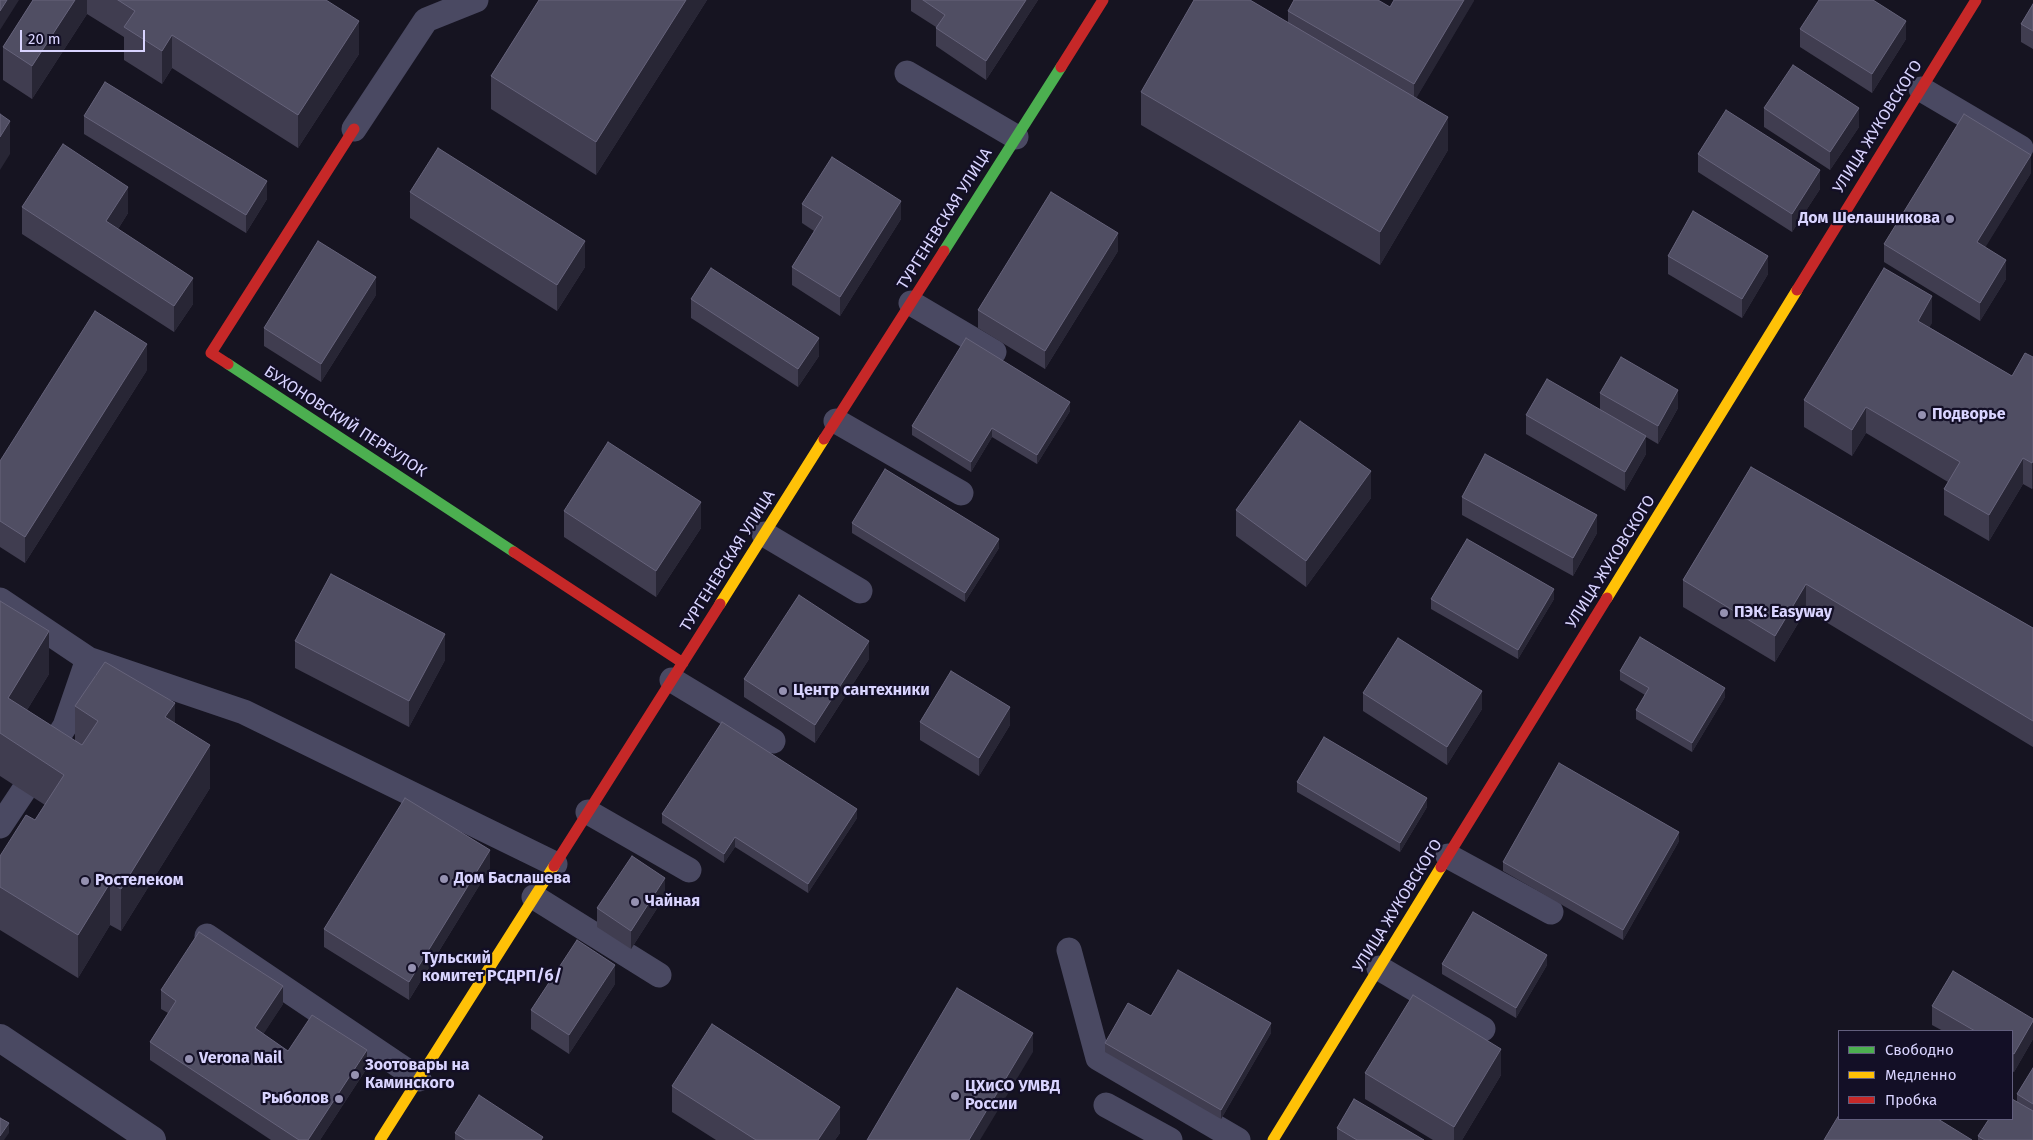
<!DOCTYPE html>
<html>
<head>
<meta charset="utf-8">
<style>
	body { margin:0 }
	#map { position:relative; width:2033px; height:1140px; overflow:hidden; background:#161421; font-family:"Fira Sans",sans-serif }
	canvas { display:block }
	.legend { position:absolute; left:1838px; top:1030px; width:175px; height:90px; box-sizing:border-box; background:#130f26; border:1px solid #625e7d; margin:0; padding:6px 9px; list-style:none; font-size:15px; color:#d9d4ff }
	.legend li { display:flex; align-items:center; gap:10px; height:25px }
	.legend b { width:25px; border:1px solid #625e7d }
	.scale { position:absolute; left:20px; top:30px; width:125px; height:22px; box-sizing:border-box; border:2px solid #d9d4ff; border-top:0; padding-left:6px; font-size:15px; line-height:18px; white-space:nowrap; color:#d9d4ff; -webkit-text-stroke:4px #130f26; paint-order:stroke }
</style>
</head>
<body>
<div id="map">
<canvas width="2033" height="1140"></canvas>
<ul class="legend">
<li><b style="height:6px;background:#4caf50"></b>Свободно</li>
<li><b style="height:6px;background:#ffc107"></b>Медленно</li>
<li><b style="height:6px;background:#c62828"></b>Пробка</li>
</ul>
<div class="scale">20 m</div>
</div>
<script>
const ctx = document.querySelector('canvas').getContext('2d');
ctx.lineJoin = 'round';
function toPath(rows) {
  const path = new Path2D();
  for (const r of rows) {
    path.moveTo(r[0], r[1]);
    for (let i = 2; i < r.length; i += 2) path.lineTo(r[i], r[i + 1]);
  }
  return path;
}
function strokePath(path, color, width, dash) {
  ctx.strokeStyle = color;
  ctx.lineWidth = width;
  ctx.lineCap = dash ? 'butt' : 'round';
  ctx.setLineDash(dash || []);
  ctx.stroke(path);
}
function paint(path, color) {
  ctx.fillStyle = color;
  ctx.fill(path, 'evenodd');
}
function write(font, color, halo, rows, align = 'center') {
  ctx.font = font + ' "Fira Sans",sans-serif';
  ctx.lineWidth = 4.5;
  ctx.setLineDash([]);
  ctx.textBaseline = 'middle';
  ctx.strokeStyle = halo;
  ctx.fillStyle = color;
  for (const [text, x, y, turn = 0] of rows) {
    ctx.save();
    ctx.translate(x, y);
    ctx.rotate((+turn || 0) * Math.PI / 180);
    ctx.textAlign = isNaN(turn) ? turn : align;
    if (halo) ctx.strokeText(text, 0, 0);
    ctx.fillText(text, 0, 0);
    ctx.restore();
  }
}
const lane = toPath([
	[907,73,1016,137],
	[1921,89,2021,148],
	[354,129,426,20,476,0],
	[911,303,994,352],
	[836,421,961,493],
	[764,534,860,591],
	[0,600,88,659,244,712,555,864],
	[672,680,773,741],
	[43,760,65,726,88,659],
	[588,812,689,870],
	[0,826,24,790],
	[1448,856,1551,912],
	[534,897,659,975],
	[207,936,419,1079],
	[1069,950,1098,1058,1238,1140],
	[1379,968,1483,1029],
	[1106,1105,1170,1140]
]);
const street = toPath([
	[0,1038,152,1140]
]);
const fast = toPath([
	[944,251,1061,67],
	[228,364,514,552]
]);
const slow = toPath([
	[1607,598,1797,290],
	[720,604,824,439],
	[380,1140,554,866],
	[1273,1140,1441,867]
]);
const jam = toPath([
	[1061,67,1103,0],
	[1797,290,1976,0],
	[228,364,211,353,354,129],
	[824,439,944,251],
	[514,552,683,663],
	[554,866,720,604],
	[1441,867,1607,598]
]);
const wall = toPath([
	[33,0,326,0,359,54,298,148,172,68,162,84,124,60,124,37,87,14,32,99,3,80,3,47],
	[539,0,707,0,596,175,491,109,491,76],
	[911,0,1038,0,986,80,936,46,936,27,911,11],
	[1474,0,1416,98,1448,150,1380,265,1141,125,1141,92,1288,22,1288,11,1390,7],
	[2033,4,2033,49,2021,42,2021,24],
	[1800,29,1906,39,1872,93,1800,47],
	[1764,108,1859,127,1830,170,1764,127],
	[84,116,267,199,246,233,84,134],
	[1698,154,1820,189,1792,232,1698,172],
	[2031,173,1985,247,2006,279,1980,321,1884,262,1884,244],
	[410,192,585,267,557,311,410,218],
	[802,204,901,219,840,316,792,285,792,267,814,231,802,223],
	[22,207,128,213,118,229,193,304,174,332,22,234],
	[1118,251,1045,369,978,328,978,310],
	[1668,256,1768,274,1742,318,1668,274],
	[376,295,321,382,264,346,264,328],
	[691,299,819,356,798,387,691,318],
	[1932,323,1929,327,2012,376,2033,357,2033,487,2032,489,2023,484,1989,541,1944,515,1944,489,1948,482,1866,433,1852,456,1804,427,1804,400],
	[147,370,25,563,0,547,0,461],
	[1600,393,1678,408,1658,444,1646,437,1646,454,1625,491,1526,434,1526,415,1600,410],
	[1070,411,1037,464,992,437,971,472,912,435,912,426],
	[1751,467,2033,628,2033,747,1806,610,1775,662,1683,607,1683,580],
	[1462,497,1597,533,1573,576,1462,515],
	[1371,498,1306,587,1236,536,1236,510],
	[564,511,701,528,656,597,564,537],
	[852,523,999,548,965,602,852,533],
	[1431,599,1554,599,1518,659,1431,609],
	[0,601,49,674,27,710,75,741,75,706,175,723,210,788,121,931,110,925,78,978,0,930,0,856,35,820,45,805,0,776],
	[295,641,445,660,409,727,295,668],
	[869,659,815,743,744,697,744,679],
	[1620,671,1725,697,1692,752,1636,719,1636,710,1645,695,1620,680],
	[1363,693,1482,709,1447,765,1363,711],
	[920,722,1010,725,979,776,920,740],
	[1297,782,1427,807,1400,852,1297,792],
	[662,814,857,818,808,893,735,847,724,863,662,823],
	[1679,841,1623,940,1503,871,1503,862],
	[490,868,409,1000,324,947,324,929],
	[665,896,631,949,597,927,597,908],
	[1442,964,1547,965,1516,1018,1442,974],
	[615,984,569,1054,531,1029,531,1010],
	[161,990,283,1004,263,1034,288,1051,367,1068,320,1140,271,1140,150,1060,150,1042,168,1013,161,1009],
	[1932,1006,2033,1019,2033,1039,2014,1072,2012,1071,2012,1031,1943,1031,1932,1025],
	[1151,1016,1271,1033,1221,1119,1105,1052,1105,1043],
	[2033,1068,2033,1140,1978,1140,1978,1136,2017,1102,2017,1094],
	[1365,1073,1501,1075,1462,1140,1433,1140,1365,1099],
	[672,1086,840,1133,835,1140,716,1140,672,1112],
	[1337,1128,1424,1140,1337,1140],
	[455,1133,543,1140,455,1140]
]);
const shadedWall = toPath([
	[7,0,19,0,0,30,0,11],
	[75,0,87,0,87,14,32,99,32,66],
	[686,0,707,0,596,175,596,142],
	[1026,0,1038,0,986,80,986,61],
	[1464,0,1474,0,1474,1,1414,102,1414,84],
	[359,21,359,54,298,148,298,115],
	[1906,21,1906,39,1872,93,1872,74],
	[172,35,172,68,162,84,162,51],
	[1859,108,1859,127,1830,170,1830,152],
	[1448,117,1448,150,1380,265,1380,232],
	[10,121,10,154,0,170,0,137],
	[2031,155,2031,173,1977,261,1977,242],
	[1820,170,1820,189,1792,232,1792,214],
	[267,181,267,199,246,233,246,215],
	[128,187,128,213,106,248,106,221],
	[901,201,901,219,840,316,840,297],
	[1118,233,1118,251,1045,369,1045,351],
	[585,241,585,267,557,311,557,285],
	[1768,256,1768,274,1742,318,1742,299],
	[2006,260,2006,279,1980,321,1980,303],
	[376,277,376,295,321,382,321,364],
	[193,278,193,304,174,332,174,306],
	[1932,296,1932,323,1918,347,1918,321],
	[819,338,819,356,798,387,798,369],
	[147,344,147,370,25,563,25,537],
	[1678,390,1678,408,1658,444,1658,426],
	[1070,402,1070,411,1037,464,1037,455],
	[1866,407,1866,433,1852,456,1852,430],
	[992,428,992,437,971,472,971,462],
	[1646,436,1646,454,1625,491,1625,472],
	[2023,458,2023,484,1989,541,1989,515],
	[2033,461,2033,487,2032,489,2032,463],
	[1371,471,1371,498,1306,587,1306,561],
	[701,502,701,528,656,597,656,571],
	[1597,515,1597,533,1573,576,1573,558],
	[999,539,999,548,965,602,965,593],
	[1806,584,1806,610,1775,662,1775,636],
	[1554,589,1554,599,1518,659,1518,650],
	[49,631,49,674,9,739,8,698],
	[445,634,445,660,409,727,409,701],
	[869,641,869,659,815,743,815,725],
	[1725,688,1725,697,1692,752,1692,743],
	[1482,691,1482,709,1447,765,1447,747],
	[175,703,175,745,165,717],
	[1010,707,1010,725,979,776,979,758],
	[210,745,210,788,121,931,121,889],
	[1427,798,1427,807,1400,852,1400,843],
	[857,809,857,818,808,893,808,884],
	[1679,832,1679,841,1623,940,1623,930],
	[735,837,735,847,724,863,724,854],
	[490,850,490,868,409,1000,409,982],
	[665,878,665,896,631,949,631,931],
	[110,883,110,925,78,978,78,935],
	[1547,955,1547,965,1516,1018,1516,1008],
	[615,965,615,984,569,1054,569,1035],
	[283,986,283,1004,255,1047,255,1028],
	[2033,1021,2033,1039,2014,1072,2014,1054],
	[1271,1023,1271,1033,1221,1119,1221,1110],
	[1033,1033,1033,1052,980,1140,969,1140],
	[1501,1049,1501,1075,1462,1140,1454,1140,1454,1127],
	[367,1050,367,1068,320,1140,308,1140],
	[840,1107,840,1133,835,1140,818,1140],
	[9,1123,9,1133,4,1140,0,1140,0,1136]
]);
const building = toPath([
	[0,0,7,0,0,11,0,0],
	[33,0,75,0,32,66,3,47,33,0],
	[118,0,326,0,359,21,298,115,172,35,162,51,124,27,135,11,118,0],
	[539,0,686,0,596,142,491,76,539,0],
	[923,0,1026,0,986,61,936,28,945,15,923,0],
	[1194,0,1250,0,1448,117,1380,232,1141,92,1194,0],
	[1294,0,1378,0,1390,7,1394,0,1464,0,1414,84,1288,11,1294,0],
	[1819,0,1873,0,1906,21,1872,74,1800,29,1819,0],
	[2033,4,2033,31,2021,24,2033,4],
	[1793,65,1859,108,1830,152,1764,108,1793,65],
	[105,82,267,181,246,215,84,116,105,82],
	[1726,110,1820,170,1792,214,1698,154,1726,110],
	[0,114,10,121,0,137,0,114],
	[1964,114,2031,155,1977,242,2006,260,1980,303,1884,244,1964,114],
	[63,144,128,187,106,221,193,278,174,306,22,207,63,144],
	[438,148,585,241,557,285,410,192,438,148],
	[832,157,901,201,840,297,792,267,823,217,802,204,832,157],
	[1051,192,1118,233,1045,351,978,310,1051,192],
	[1693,211,1768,256,1742,299,1668,256,1693,211],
	[318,241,376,277,321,364,264,328,318,241],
	[711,268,819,338,798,369,691,299,711,268],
	[1884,268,1932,296,1918,321,2012,376,2025,353,2033,357,2033,461,2032,463,2023,458,1989,515,1944,489,1960,462,1866,407,1852,430,1804,400,1884,268],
	[95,311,147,344,25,537,0,521,0,461,95,311],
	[966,338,1070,402,1037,455,992,428,971,462,912,426,966,338],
	[1621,357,1678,390,1658,426,1600,393,1621,357],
	[1547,379,1646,436,1625,472,1526,415,1547,379],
	[1300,421,1371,471,1306,561,1236,510,1300,421],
	[608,442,701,502,656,571,564,511,608,442],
	[1485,454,1597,515,1573,558,1462,497,1485,454],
	[1751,467,2033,628,2033,721,1806,584,1775,636,1683,580,1751,467],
	[885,469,999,539,965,593,852,523,885,469],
	[1467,539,1554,589,1518,650,1431,599,1467,539],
	[331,574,445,634,409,701,295,641,331,574],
	[799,595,869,641,815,725,744,679,799,595],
	[0,601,49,631,8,698,82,745,98,721,75,706,105,662,175,703,165,717,210,745,121,889,110,883,78,935,0,887,0,856,26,815,35,820,64,775,0,733,0,601],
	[1640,637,1725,688,1692,743,1636,710,1649,688,1620,671,1640,637],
	[1398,638,1482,691,1447,747,1363,693,1398,638],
	[951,671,1010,707,979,758,920,722,951,671],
	[722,722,857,809,808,884,735,837,724,854,662,814,722,722],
	[1324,737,1427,798,1400,843,1297,782,1324,737],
	[1559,763,1679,832,1623,930,1503,862,1559,763],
	[405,798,490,850,409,982,324,929,405,798],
	[632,856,665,878,631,931,597,908,632,856],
	[1473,912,1547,955,1516,1008,1442,964,1473,912],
	[199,932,283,986,255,1028,288,1051,312,1015,367,1050,308,1140,299,1140,150,1042,176,1001,161,990,199,932],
	[577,940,615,965,569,1035,531,1010,577,940],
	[1178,970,1271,1023,1221,1110,1105,1043,1128,1003,1151,1016,1178,970],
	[1953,971,2033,1019,2033,1021,2014,1054,2012,1053,2012,1031,1975,1031,1932,1006,1953,971],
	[957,988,1033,1033,969,1140,867,1140,957,988],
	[1413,995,1501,1049,1454,1127,1365,1073,1413,995],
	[712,1024,840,1107,818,1140,756,1140,672,1086,712,1024],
	[2033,1068,2033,1104,2017,1094,2033,1068],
	[479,1095,543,1137,541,1140,466,1140,455,1133,479,1095],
	[1354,1099,1424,1140,1357,1140,1337,1128,1354,1099],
	[2012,1099,2033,1111,2033,1140,1985,1140,1978,1136,1989,1119,2012,1119,2012,1099],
	[1839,1115,1839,1119,1938,1119,1972,1140,1824,1140,1839,1115],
	[0,1118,9,1123,0,1136,0,1118]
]);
const markers = [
	[1950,219,5,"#9591b1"],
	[1922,415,5,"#9591b1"],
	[1724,613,5,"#9591b1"],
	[783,691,5,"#9591b1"],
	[444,879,5,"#9591b1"],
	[85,881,5,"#9591b1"],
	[635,902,5,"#9591b1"],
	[412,968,5,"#9591b1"],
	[189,1059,5,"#9591b1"],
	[355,1075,5,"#9591b1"],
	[955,1096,5,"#9591b1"],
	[339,1099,5,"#9591b1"]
];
const streetNames = [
	["УЛИЦА ЖУКОВСКОГО",1878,127,-58],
	["ТУРГЕНЕВСКАЯ УЛИЦА",945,219,-58],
	["БУХОНОВСКИЙ ПЕРЕУЛОК",345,422,33],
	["ТУРГЕНЕВСКАЯ УЛИЦА",728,561,-58],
	["УЛИЦА ЖУКОВСКОГО",1611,562,-58],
	["УЛИЦА ЖУКОВСКОГО",1398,906,-58]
];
const poiNames = [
	["Дом Шелашникова",1940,219,"right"],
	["Подворье",1932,415],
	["ПЭК: Easyway",1734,613],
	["Центр сантехники",793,691],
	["Дом Баслашева",454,879],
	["Ростелеком",95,881],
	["Чайная",645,902],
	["Тульский",422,959],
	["комитет РСДРП/б/",422,977],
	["Verona Nail",199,1059],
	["Зоотовары на",365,1066],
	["Каминского",365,1084],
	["ЦХиСО УМВД",965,1087],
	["России",965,1105],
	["Рыболов",329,1099,"right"]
];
strokePath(lane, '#4a4962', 25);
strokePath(street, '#4a4962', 28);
strokePath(fast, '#4caf50', 11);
strokePath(slow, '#ffc107', 11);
strokePath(jam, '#c62828', 11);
paint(wall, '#403d50');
paint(shadedWall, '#282635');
paint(building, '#504e63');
strokePath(building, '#66637b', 1);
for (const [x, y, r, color] of markers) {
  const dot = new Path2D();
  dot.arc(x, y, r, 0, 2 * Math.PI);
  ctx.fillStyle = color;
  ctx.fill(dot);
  strokePath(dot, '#130f26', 2);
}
write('16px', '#d9d4ff', '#130f26', streetNames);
write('bold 16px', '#d9d4ff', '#130f26', poiNames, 'left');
</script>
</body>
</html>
